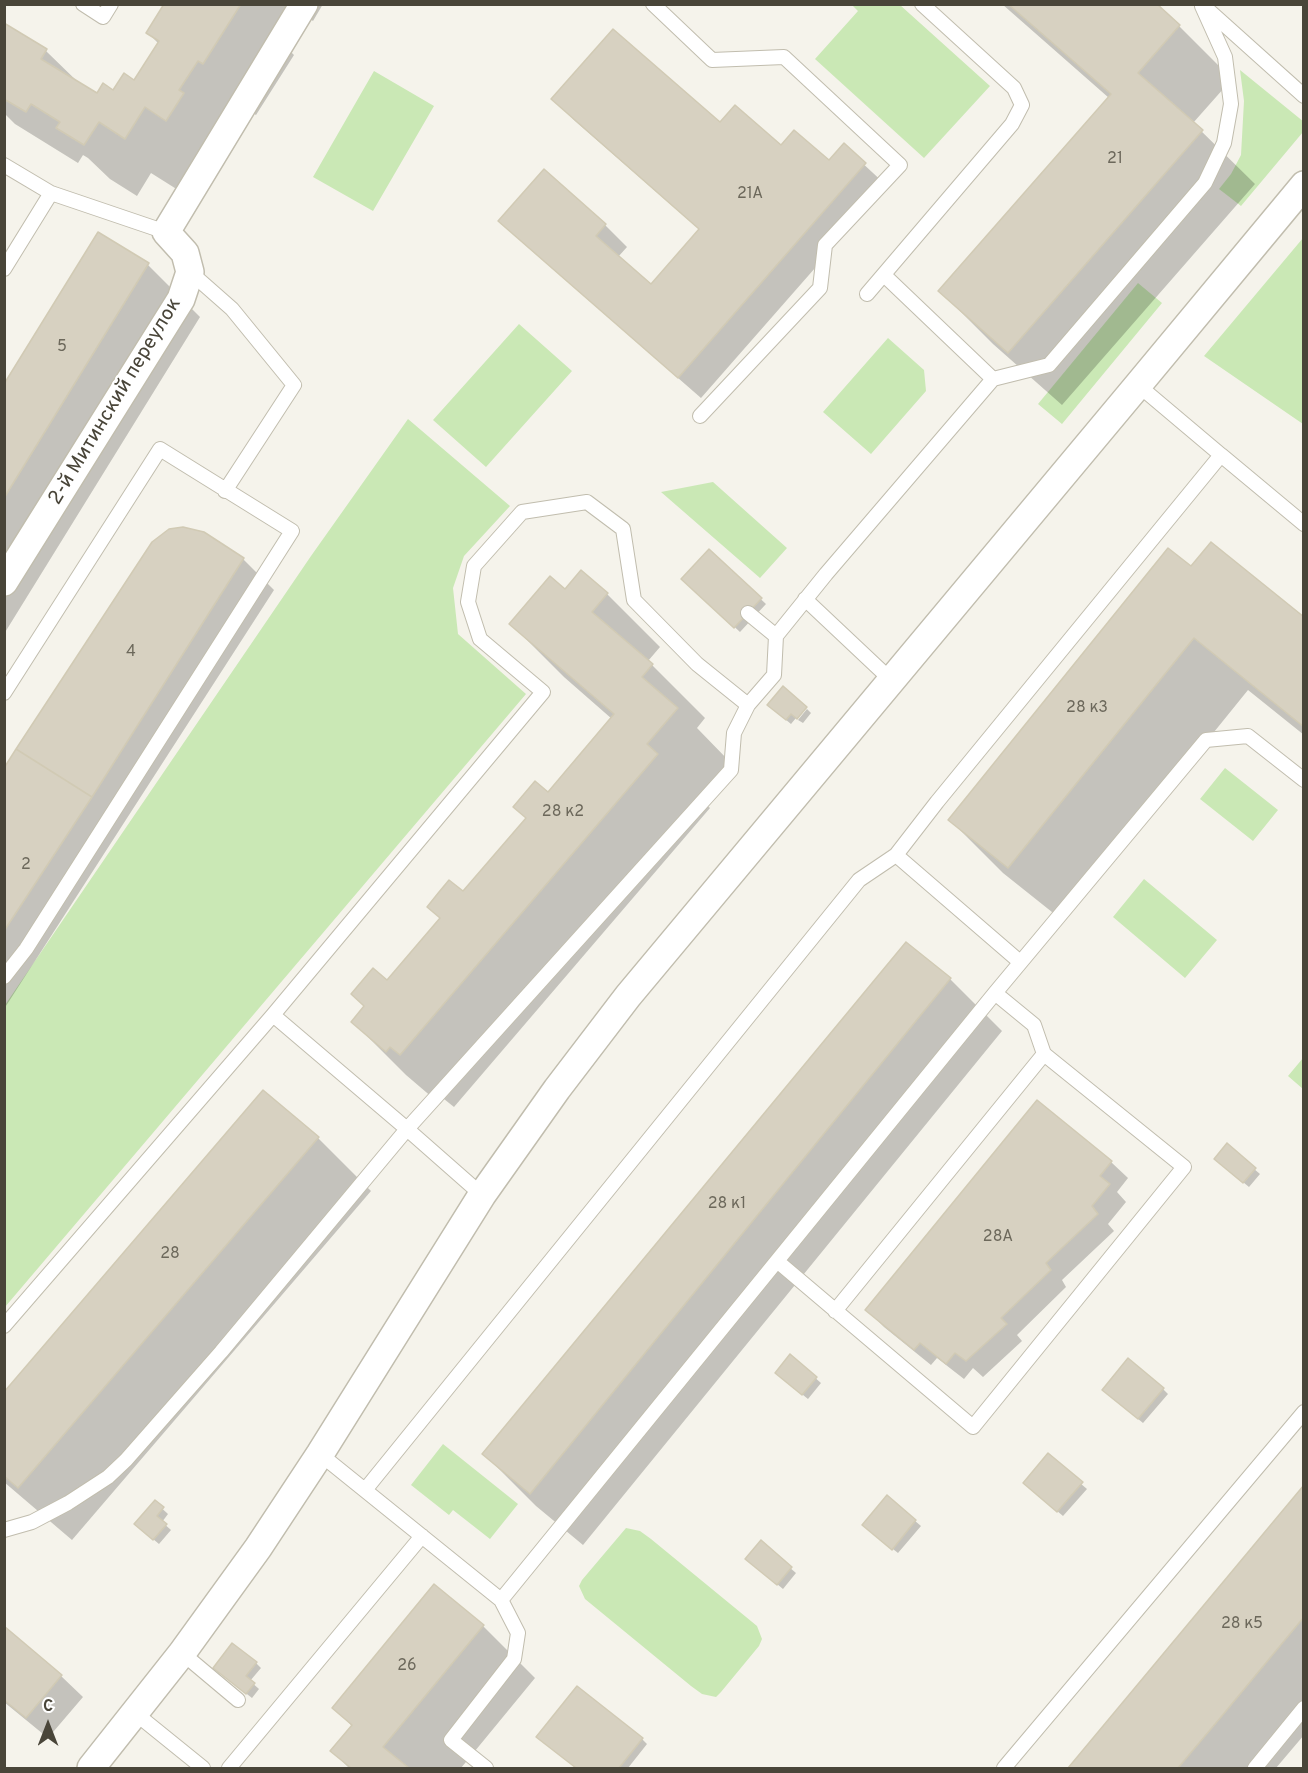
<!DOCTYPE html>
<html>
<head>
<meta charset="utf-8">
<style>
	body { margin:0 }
	#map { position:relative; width:1308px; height:1773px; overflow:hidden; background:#f5f3eb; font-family:Overpass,sans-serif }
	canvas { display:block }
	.frame { position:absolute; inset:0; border:6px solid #494539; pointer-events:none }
	.north { position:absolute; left:18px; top:1695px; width:60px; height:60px; -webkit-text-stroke:4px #fff; paint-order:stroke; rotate:0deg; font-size:16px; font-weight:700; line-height:24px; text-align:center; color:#494539 }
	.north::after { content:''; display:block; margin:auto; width:21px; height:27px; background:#494539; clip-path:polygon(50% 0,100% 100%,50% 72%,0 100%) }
</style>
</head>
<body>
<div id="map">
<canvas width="1308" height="1773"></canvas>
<div class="frame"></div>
<div class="north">С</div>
</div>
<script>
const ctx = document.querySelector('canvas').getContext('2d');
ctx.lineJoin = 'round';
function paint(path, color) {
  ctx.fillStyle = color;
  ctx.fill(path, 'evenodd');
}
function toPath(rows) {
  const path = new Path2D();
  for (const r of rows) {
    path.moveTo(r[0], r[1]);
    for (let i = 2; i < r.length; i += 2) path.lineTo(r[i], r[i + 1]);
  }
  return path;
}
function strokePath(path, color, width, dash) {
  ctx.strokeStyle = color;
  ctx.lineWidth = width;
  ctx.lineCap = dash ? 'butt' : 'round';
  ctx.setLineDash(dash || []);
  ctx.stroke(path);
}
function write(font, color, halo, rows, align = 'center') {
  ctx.font = font + ' Overpass,sans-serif';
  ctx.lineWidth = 4.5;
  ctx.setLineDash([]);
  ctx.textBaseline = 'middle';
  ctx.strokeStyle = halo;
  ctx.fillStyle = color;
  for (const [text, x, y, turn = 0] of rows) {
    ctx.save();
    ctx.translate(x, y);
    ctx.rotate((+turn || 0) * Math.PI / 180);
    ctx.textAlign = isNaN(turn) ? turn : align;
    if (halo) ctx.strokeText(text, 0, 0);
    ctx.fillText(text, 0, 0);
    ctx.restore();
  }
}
const green = toPath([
	[852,5,900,5,990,86,924,158,815,59,858,11],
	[1240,70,1304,122,1303,132,1241,206,1219,189,1231,174,1241,155,1244,101],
	[374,71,434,106,373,211,313,177],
	[1303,238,1303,424,1204,356],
	[1138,283,1162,303,1062,424,1038,404],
	[519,324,572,371,486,467,433,420],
	[888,338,924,370,926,391,871,454,823,412],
	[408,419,510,506,464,556,453,588,458,634,526,694,5,1307,5,1005,311,556],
	[713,482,787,548,760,578,661,492],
	[1225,768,1278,810,1253,841,1200,799],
	[1144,879,1217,940,1185,978,1113,917],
	[1303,1058,1303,1089,1288,1076],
	[443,1444,518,1504,490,1539,453,1510,449,1515,411,1485],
	[626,1528,640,1531,651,1539,757,1626,762,1639,759,1646,721,1692,716,1697,702,1694,691,1686,585,1599,579,1586,582,1580]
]);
const shadow = toPath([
	[165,4,323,4,313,21,307,17,288,49,294,55,256,115,250,111,231,142,235,146,219,171,198,158,178,190,151,173,137,196,110,179,88,158,83,155,78,163,15,124,4,113,4,24,46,51,81,85,97,95,114,92,135,82,159,44,148,33],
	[1002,4,1155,4,1179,26,1232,79,1193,123,1255,184,1062,405,993,344,940,291,1109,98],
	[553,99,720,124,781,147,829,162,844,146,887,186,701,398,522,242,500,221,544,171,605,225,627,247,618,257,651,286,700,230,575,121],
	[99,234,148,265,200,317,4,634,4,387],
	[203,533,243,559,274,590,4,1009,4,771],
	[709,551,766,604,740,632,683,579],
	[1192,569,1304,619,1304,735,1248,690,1062,920,1003,873,950,820],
	[581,573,607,594,660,647,648,661,705,718,697,728,730,762,699,798,710,808,454,1107,444,1099,440,1104,406,1075,353,1022,527,819,515,807,548,794,612,719,564,677,511,624,565,591],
	[805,707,791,724,774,710],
	[807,709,811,713,803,723,798,720],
	[950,979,1002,1031,583,1545,536,1506,484,1454],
	[1037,1102,1111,1162,1128,1178,1117,1192,1126,1202,1108,1224,1114,1231,1062,1280,1066,1287,1017,1335,1022,1341,983,1377,973,1368,964,1379,937,1358,931,1365,884,1327,867,1310],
	[318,1138,371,1191,72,1540,4,1482,4,1394],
	[1227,1146,1260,1174,1249,1187,1221,1164],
	[790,1356,821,1383,808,1399,782,1378],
	[1163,1389,1168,1394,1143,1423,1109,1395],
	[1048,1456,1087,1489,1063,1516,1030,1488],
	[1304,1487,1304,1735,1276,1768,1070,1768],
	[887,1497,921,1526,898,1553,869,1530],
	[155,1502,168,1514,162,1522,171,1530,159,1544,141,1529],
	[761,1543,796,1573,783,1589,753,1564],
	[434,1586,483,1626,535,1678,461,1768,349,1768,332,1751,353,1727,334,1708],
	[4,1628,61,1676,83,1697,48,1738,4,1702],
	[256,1663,261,1668,250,1681,259,1689,252,1698,220,1673],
	[642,1739,647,1744,628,1768,576,1768,543,1742]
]);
const building = toPath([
	[164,4,241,4,203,64,198,61,179,90,184,93,166,121,145,107,125,139,99,122,84,145,56,128,60,122,31,104,26,112,4,99,4,23,47,49,41,59,97,93,103,83,113,90,124,73,134,80,159,41,146,33,164,4],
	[1008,4,1157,4,1180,25,1138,73,1203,130,1008,353,938,291,1111,94,1008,4],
	[613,29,720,122,735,105,781,145,794,130,829,160,844,143,866,163,678,378,498,221,544,169,606,224,596,236,651,284,699,229,551,99,613,29],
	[98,232,149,263,4,498,4,384,98,232],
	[183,527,204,532,244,558,92,797,16,749,152,542,169,529,183,527],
	[1211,542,1304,617,1304,727,1194,638,1008,868,948,820,1168,548,1191,566,1211,542],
	[709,549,762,598,734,628,681,579,709,549],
	[581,570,608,593,592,612,653,664,642,677,678,708,647,744,658,754,400,1055,390,1047,386,1052,351,1022,364,1006,351,994,373,968,387,980,440,918,427,907,439,892,449,880,463,891,526,818,513,807,535,781,548,792,614,714,509,624,550,576,565,589,581,570],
	[783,686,807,707,797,719,791,714,786,720,767,705,783,686],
	[16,749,92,797,4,931,4,768,16,749],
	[906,942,951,978,530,1494,482,1454,906,942],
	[263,1090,319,1137,18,1488,4,1476,4,1392,263,1090],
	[1037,1100,1112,1161,1100,1176,1110,1184,1092,1206,1098,1214,1046,1263,1051,1270,1001,1318,1007,1324,966,1361,955,1353,946,1364,920,1343,914,1350,865,1310,1037,1100],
	[1227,1143,1256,1168,1243,1183,1214,1159,1227,1143],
	[790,1354,817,1377,802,1395,775,1373,790,1354],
	[1128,1358,1164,1388,1138,1419,1102,1390,1128,1358],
	[1048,1453,1083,1482,1057,1512,1023,1483,1048,1453],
	[1304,1485,1304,1617,1221,1717,1178,1768,1068,1768,1304,1485],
	[887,1495,916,1520,892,1550,862,1525,887,1495],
	[155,1500,164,1507,157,1516,167,1524,153,1540,134,1524,155,1500],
	[761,1540,792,1567,777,1585,745,1559,761,1540],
	[434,1584,484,1625,383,1747,409,1768,351,1768,330,1751,352,1725,332,1708,434,1584],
	[4,1626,62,1675,26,1718,4,1700,4,1626],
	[232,1643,257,1662,246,1676,255,1683,246,1694,213,1668,232,1643],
	[577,1686,643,1738,619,1768,576,1768,536,1737,577,1686]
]);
const service = toPath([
	[83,4,103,17,111,4],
	[653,4,712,60,784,57,900,165,825,245,820,288,700,416],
	[1207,9,1304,96],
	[4,165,51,193],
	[4,269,51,193,166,232],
	[190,272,232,309,294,385,225,491],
	[884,275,993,379,1049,365,1205,183,1224,143,1231,104,1225,57,1202,6],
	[867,294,1012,124,1022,105,1014,88,922,4],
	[1138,385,1221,455],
	[805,599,891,680],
	[748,613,776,636],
	[4,693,160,449,292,531,26,949,4,977],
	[748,705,774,675,776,636,826,574,993,379],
	[896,855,937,802,1221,455,1304,524],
	[273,1015,407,1129,482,1195],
	[777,1261,973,1427,1184,1167,1044,1054],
	[835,1311,1044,1054,1034,1025,995,993],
	[4,1326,273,1015,543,692,480,639,468,602,474,566,522,512,587,502,623,529,634,600,697,664,748,705,734,733,731,770,407,1129,221,1352,126,1460,108,1477,68,1503,32,1522,4,1530],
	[320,1454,501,1600,995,993,1206,740,1248,736,1304,780],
	[365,1490,859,880,896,855,1020,962],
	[182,1653,238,1700],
	[135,1713,203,1768],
	[229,1768,422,1536],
	[486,1768,451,1740,514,1659,518,1633,501,1600],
	[1004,1768,1304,1412],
	[1255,1768,1304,1708]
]);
const minor = toPath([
	[4,582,181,299,190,272,185,253,166,232,304,4],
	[91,1768,182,1653,258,1548,320,1454,482,1195,557,1089,628,996,1138,385,1304,185]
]);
const numberNames = [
	["21",1115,160],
	["21А",750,195],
	["5",62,348],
	["4",131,653],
	["28 к3",1087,709],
	["28 к2",563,813],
	["2",26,866],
	["28 к1",727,1205],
	["28А",998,1238],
	["28",170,1255],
	["28 к5",1242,1625],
	["26",407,1667]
];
const streetNames = [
	["2-й Митинский переулок",116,402,-59]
];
paint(green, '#cae8b5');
paint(shadow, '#0003');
paint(building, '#d7d1c1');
strokePath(building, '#d1cab4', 1.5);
strokePath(service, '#c1bdae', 16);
strokePath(minor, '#c1bdae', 30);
strokePath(service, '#fff', 14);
strokePath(minor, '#fff', 27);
write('16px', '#6c685b', null, numberNames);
write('20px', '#494539', '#fff', streetNames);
</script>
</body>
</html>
